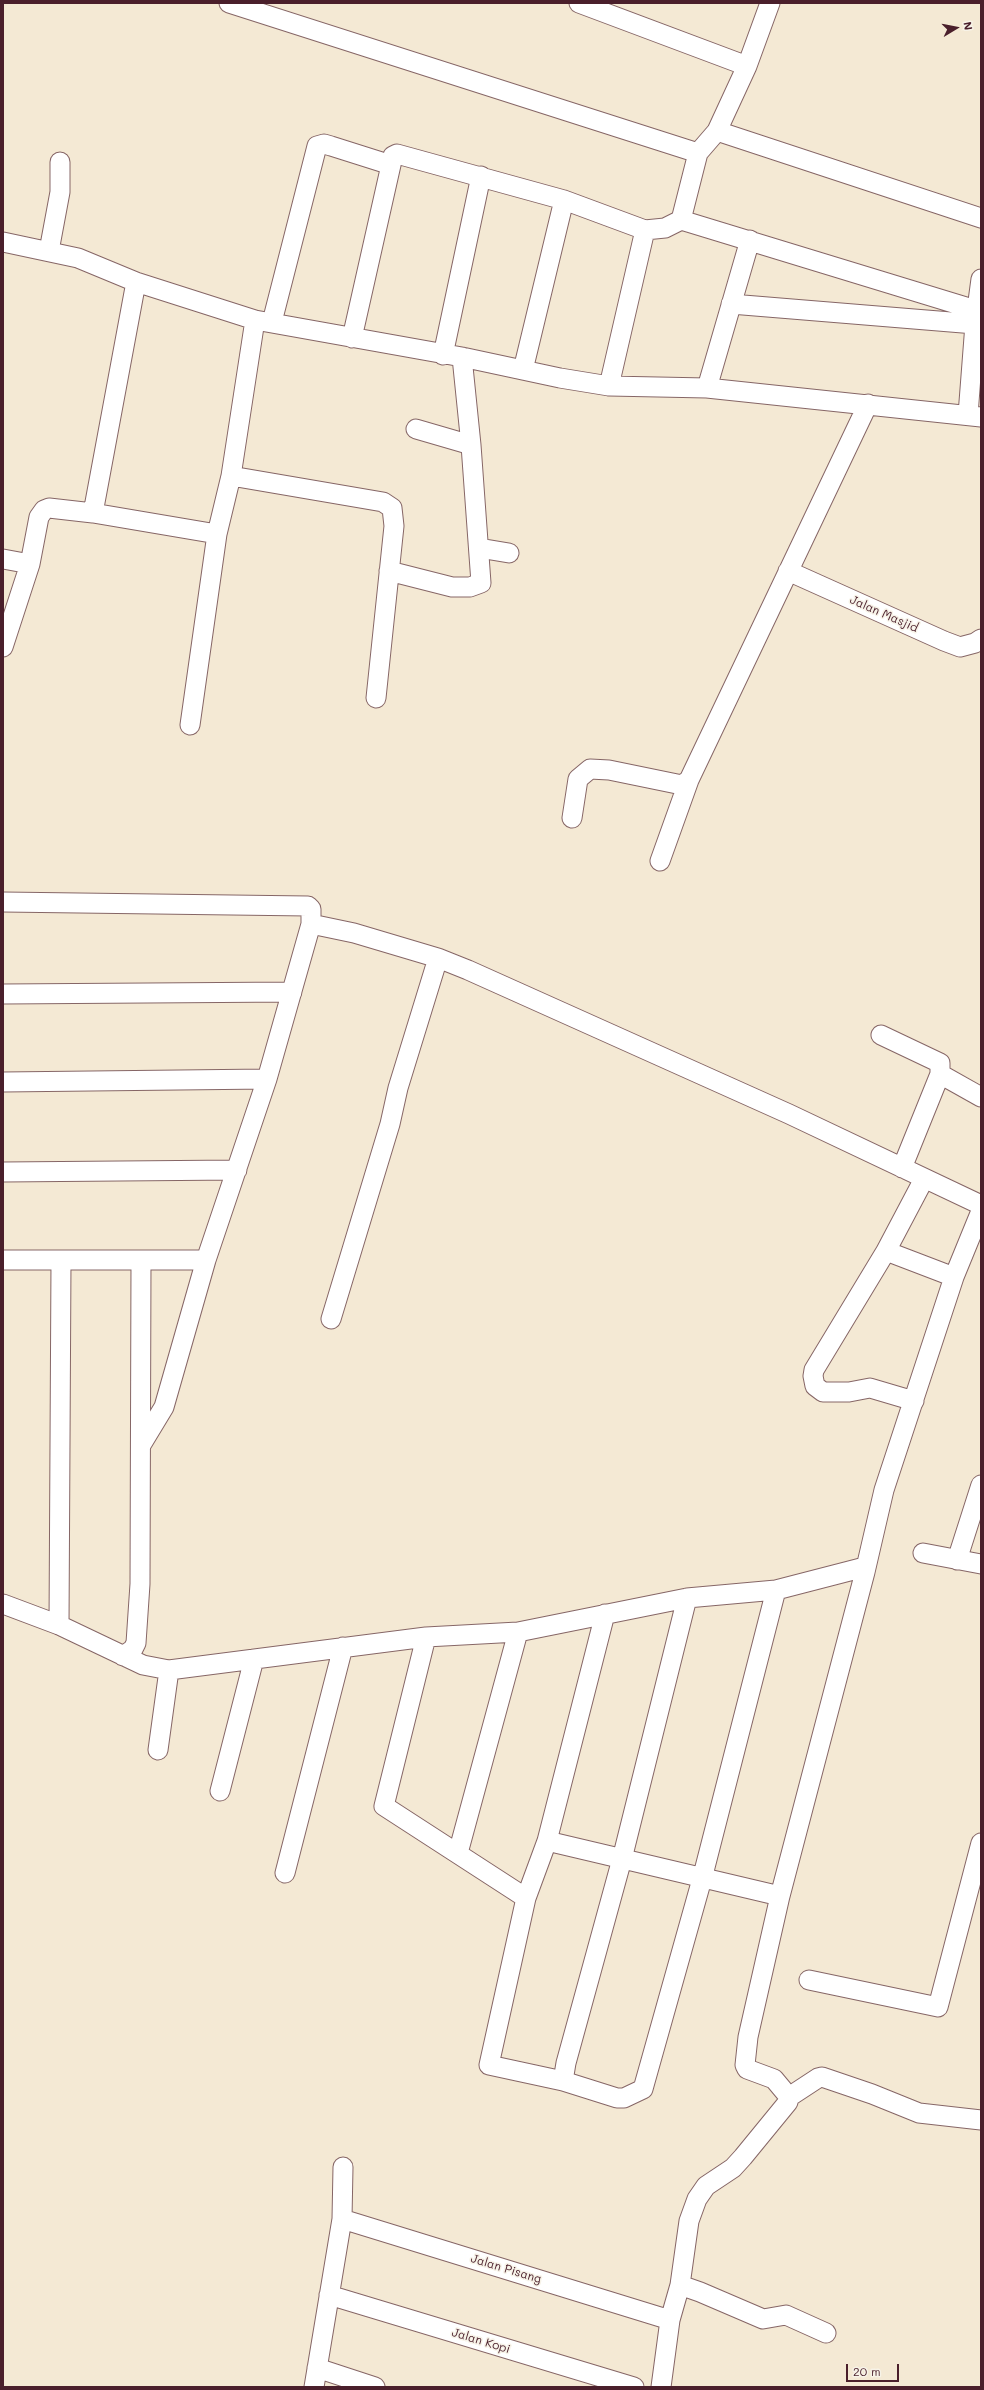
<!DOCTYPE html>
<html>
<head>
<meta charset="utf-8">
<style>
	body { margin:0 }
	#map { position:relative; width:984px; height:2390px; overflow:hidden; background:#f4e9d4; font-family:Mali,sans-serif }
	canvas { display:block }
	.frame { position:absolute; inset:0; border:4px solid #4a1f2b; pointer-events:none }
	.north { position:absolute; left:936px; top:8px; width:40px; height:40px; -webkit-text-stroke:3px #f7f3e8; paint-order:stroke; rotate:80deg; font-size:11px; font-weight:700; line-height:16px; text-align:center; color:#4a1f2b }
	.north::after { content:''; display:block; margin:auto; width:14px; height:18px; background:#4a1f2b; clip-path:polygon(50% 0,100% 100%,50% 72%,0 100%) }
	.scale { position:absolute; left:846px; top:2364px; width:53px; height:18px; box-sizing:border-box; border:2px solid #4a1f2b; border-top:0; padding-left:5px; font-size:12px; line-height:14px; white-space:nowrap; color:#4a1f2b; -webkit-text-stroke:3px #f7f3e8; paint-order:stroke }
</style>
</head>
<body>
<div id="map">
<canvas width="984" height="2390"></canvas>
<div class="frame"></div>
<div class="north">N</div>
<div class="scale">20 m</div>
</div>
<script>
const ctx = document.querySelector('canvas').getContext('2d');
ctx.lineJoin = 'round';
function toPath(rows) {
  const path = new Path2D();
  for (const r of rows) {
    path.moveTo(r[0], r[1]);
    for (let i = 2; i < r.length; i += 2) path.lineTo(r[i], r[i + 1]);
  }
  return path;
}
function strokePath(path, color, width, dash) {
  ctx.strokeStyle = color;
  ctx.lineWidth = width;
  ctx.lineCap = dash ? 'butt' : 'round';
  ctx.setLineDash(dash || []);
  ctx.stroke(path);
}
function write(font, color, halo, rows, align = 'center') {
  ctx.font = font + ' Mali,sans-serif';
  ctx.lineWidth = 3;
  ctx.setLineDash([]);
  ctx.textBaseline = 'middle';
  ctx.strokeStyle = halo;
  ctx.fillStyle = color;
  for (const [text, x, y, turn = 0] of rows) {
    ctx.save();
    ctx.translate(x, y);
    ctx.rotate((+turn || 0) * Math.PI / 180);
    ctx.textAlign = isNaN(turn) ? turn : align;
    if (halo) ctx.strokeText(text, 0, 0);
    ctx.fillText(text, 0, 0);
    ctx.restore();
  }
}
const minor = toPath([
	[229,3,698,153],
	[579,3,747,66],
	[717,131,981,218],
	[681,220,976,310],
	[3,242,78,258,136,282,255,320,462,357,560,378,609,386,707,388,981,417],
	[49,251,60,192,60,162],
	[731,304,975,324],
	[272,322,317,146,324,144,331,146,391,165],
	[352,338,393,156,397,154,564,200,645,230,665,228,681,220,698,153,717,131,747,66,770,3],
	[443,355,481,176],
	[523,370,564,200],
	[609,386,645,230],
	[707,388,750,240],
	[968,415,975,324,981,279],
	[416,429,471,445],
	[231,476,383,502,392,508,394,526,376,698],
	[93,513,136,282],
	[479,548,509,553],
	[3,559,30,564],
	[389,571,452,587,470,587,481,583,471,445,462,357],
	[788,571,944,641,960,647,975,643,981,639],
	[3,647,30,564,39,517,44,510,49,508,93,513,217,534],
	[190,725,217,534,231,476,255,320],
	[572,818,578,779,590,769,609,770,682,785,689,780,868,404],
	[660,861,689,780],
	[3,902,308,906,311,909,311,924,267,1079,206,1260,164,1407,141,1445],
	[311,924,354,933,438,958,468,970,789,1114,981,1205],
	[3,994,292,992],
	[881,1035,940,1063,940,1074],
	[3,1082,267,1079],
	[902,1168,940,1074,981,1097],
	[3,1172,237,1170],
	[924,1179,886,1251,954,1277],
	[886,1251,814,1370,813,1376,815,1386,823,1392,849,1392,870,1388,914,1401],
	[3,1260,206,1260],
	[331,1319,390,1124,398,1088,438,958],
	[923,1553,981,1564],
	[957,1560,981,1485],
	[3,1604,59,1625,143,1665,169,1670,426,1637,518,1632,687,1598,776,1590,861,1568,865,1572],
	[605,1614,547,1841,526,1898,489,2065,563,2081,617,2098,624,2098,643,2089,702,1879,776,1590],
	[59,1625,61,1261],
	[426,1637,384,1806,526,1898],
	[123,1656,133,1649,136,1643,140,1584,141,1261],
	[158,1750,169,1670],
	[220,1791,254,1659],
	[547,1841,780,1896],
	[458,1853,518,1632],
	[285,1873,343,1647],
	[809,1980,938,2007,981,1843],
	[563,2081,566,2063,622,1859,687,1598],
	[789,2097,818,2078,822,2077,872,2094,919,2113,981,2120],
	[342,2219,670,2320],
	[680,2285,700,2292,763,2319,786,2315,826,2333],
	[329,2295,634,2387],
	[317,2368,375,2387],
	[314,2387,342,2219,343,2167],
	[661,2387,670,2320,680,2285,689,2221,697,2199,706,2186,733,2168,743,2157,788,2102,789,2097,774,2079,747,2069,745,2065,748,2037,780,1896,865,1572,884,1490,954,1277,981,1211]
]);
const streetNames = [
	["Jalan Masjid",884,614,24],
	["Jalan Pisang",506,2269,17],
	["Jalan Kopi",481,2341,17]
];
strokePath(minor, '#866666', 21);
strokePath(minor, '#fff', 19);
write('12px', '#4a1f2b', '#f7f3e8', streetNames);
</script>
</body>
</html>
